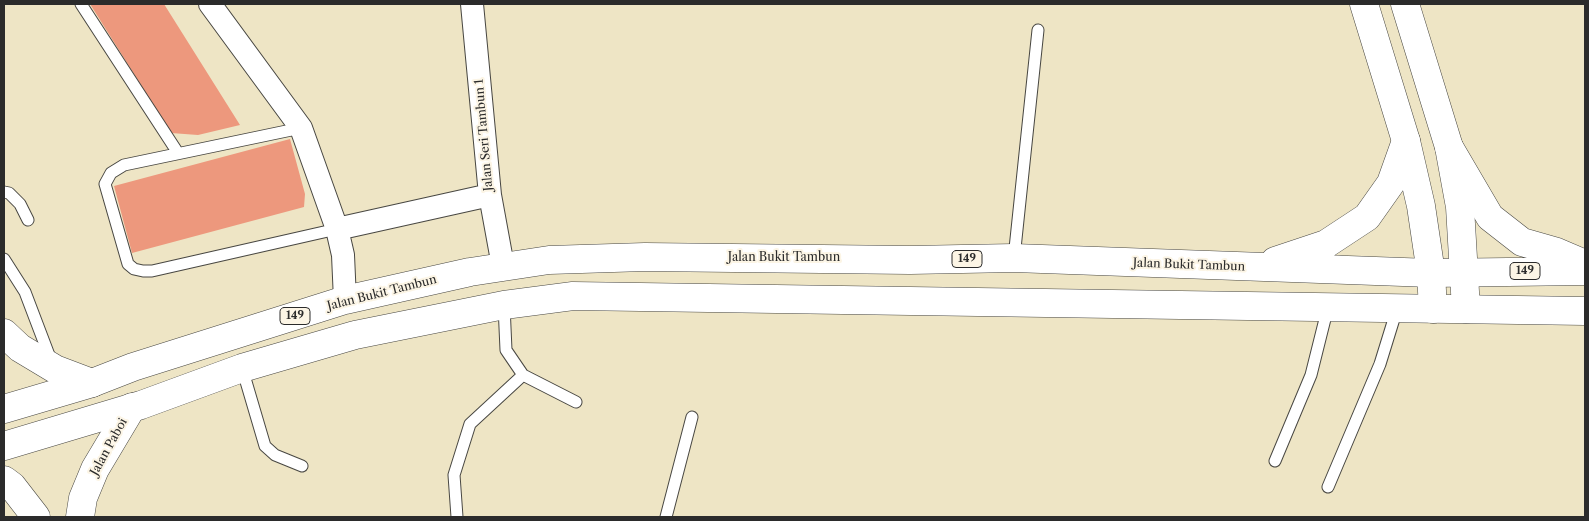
<!DOCTYPE html>
<html>
<head>
<meta charset="utf-8">
<style>
	body { margin:0 }
	#map { position:relative; width:1589px; height:521px; overflow:hidden; background:#eee5c5; font-family:"Libre Caslon Text",serif }
	canvas { display:block }
	.frame { position:absolute; inset:0; border:5px solid #2b2b2b; pointer-events:none }
</style>
</head>
<body>
<div id="map">
<canvas width="1589" height="521"></canvas>
<div class="frame"></div>
</div>
<script>
const ctx = document.querySelector('canvas').getContext('2d');
ctx.lineJoin = 'round';
function paint(path, color) {
  ctx.fillStyle = color;
  ctx.fill(path, 'evenodd');
}
function toPath(rows) {
  const path = new Path2D();
  for (const r of rows) {
    path.moveTo(r[0], r[1]);
    for (let i = 2; i < r.length; i += 2) path.lineTo(r[i], r[i + 1]);
  }
  return path;
}
function strokePath(path, color, width, dash) {
  ctx.strokeStyle = color;
  ctx.lineWidth = width;
  ctx.lineCap = dash ? 'butt' : 'round';
  ctx.setLineDash(dash || []);
  ctx.stroke(path);
}
function write(font, color, halo, rows, align = 'center') {
  ctx.font = font + ' "Libre Caslon Text",serif';
  ctx.lineWidth = 4;
  ctx.setLineDash([]);
  ctx.textBaseline = 'middle';
  ctx.strokeStyle = halo;
  ctx.fillStyle = color;
  for (const [text, x, y, turn = 0] of rows) {
    ctx.save();
    ctx.translate(x, y);
    ctx.rotate((+turn || 0) * Math.PI / 180);
    ctx.textAlign = isNaN(turn) ? turn : align;
    if (halo) ctx.strokeText(text, 0, 0);
    ctx.fillText(text, 0, 0);
    ctx.restore();
  }
}
const building = toPath([
	[90,4,164,4,240,125,198,135,171,133],
	[290,139,305,194,304,207,132,253,114,186]
]);
const lane = toPath([
	[81,4,178,153],
	[301,128,124,165,111,173,105,184,128,264,134,269,143,271,152,271,337,229],
	[4,192,9,193,20,204,28,220],
	[1014,258,1038,30],
	[4,259,25,292,52,363],
	[504,305,506,350,523,375,576,402],
	[242,368,265,446,275,455,302,466],
	[1275,461,1311,375,1328,307],
	[1328,487,1380,364,1397,309],
	[457,517,454,475,470,424,523,375],
	[666,517,692,417]
]);
const street = toPath([
	[210,4,301,128,337,229,343,255,345,300],
	[472,4,490,195,503,266],
	[337,229,490,195]
]);
const secondary = toPath([
	[1364,4,1406,141,1421,206,1431,273,1433,309],
	[1405,4,1449,147,1460,207,1466,309],
	[4,480,12,486,36,517],
	[80,517,83,498,95,469,132,407]
]);
const primary = toPath([
	[1449,147,1490,217,1522,242,1557,252,1585,264],
	[1275,261,1326,244,1367,217,1391,183,1406,141],
	[4,409,92,383,133,367,345,300,470,272,549,260,645,257,910,260,1014,258,1431,273,1585,271],
	[4,446,141,405,242,368,355,335,504,305,573,296,1585,311]
]);
const highway = toPath([
	[4,333,20,348,55,369,92,383]
]);
const shields = [
	[967,259,30],
	[1525,271,30],
	[295,316,30]
];
const shieldNames = [
	["149",967,259],
	["149",1525,271],
	["149",295,316]
];
const streetNames = [
	["Jalan Seri Tambun 1",484,135,-95],
	["Jalan Bukit Tambun",784,258],
	["Jalan Bukit Tambun",1189,265,2],
	["Jalan Bukit Tambun",382,293,-14],
	["Jalan Paboi",109,447,-61]
];
paint(building, '#ed987d');
strokePath(lane, '#484742', 13);
strokePath(street, '#484742', 24);
strokePath(secondary, '#484742', 29);
strokePath(primary, '#484742', 29);
strokePath(highway, '#484742', 29);
strokePath(lane, '#fff', 11);
strokePath(street, '#fff', 22);
strokePath(secondary, '#fff', 28);
strokePath(primary, '#fff', 28);
strokePath(highway, '#fff', 28);
for (const [x, y, w] of shields) {
  const box = new Path2D();
  box.roundRect(x - w / 2, y - 8.5, w, 17, 4);
  ctx.fillStyle = '#fcf5e5';
  ctx.fill(box);
  strokePath(box, '#2b2b2b', 1);
}
write('bold 11px', '#2b2b2b', null, shieldNames);
write('12px', '#2b2b2b', '#fcf5e5', streetNames);
</script>
</body>
</html>
